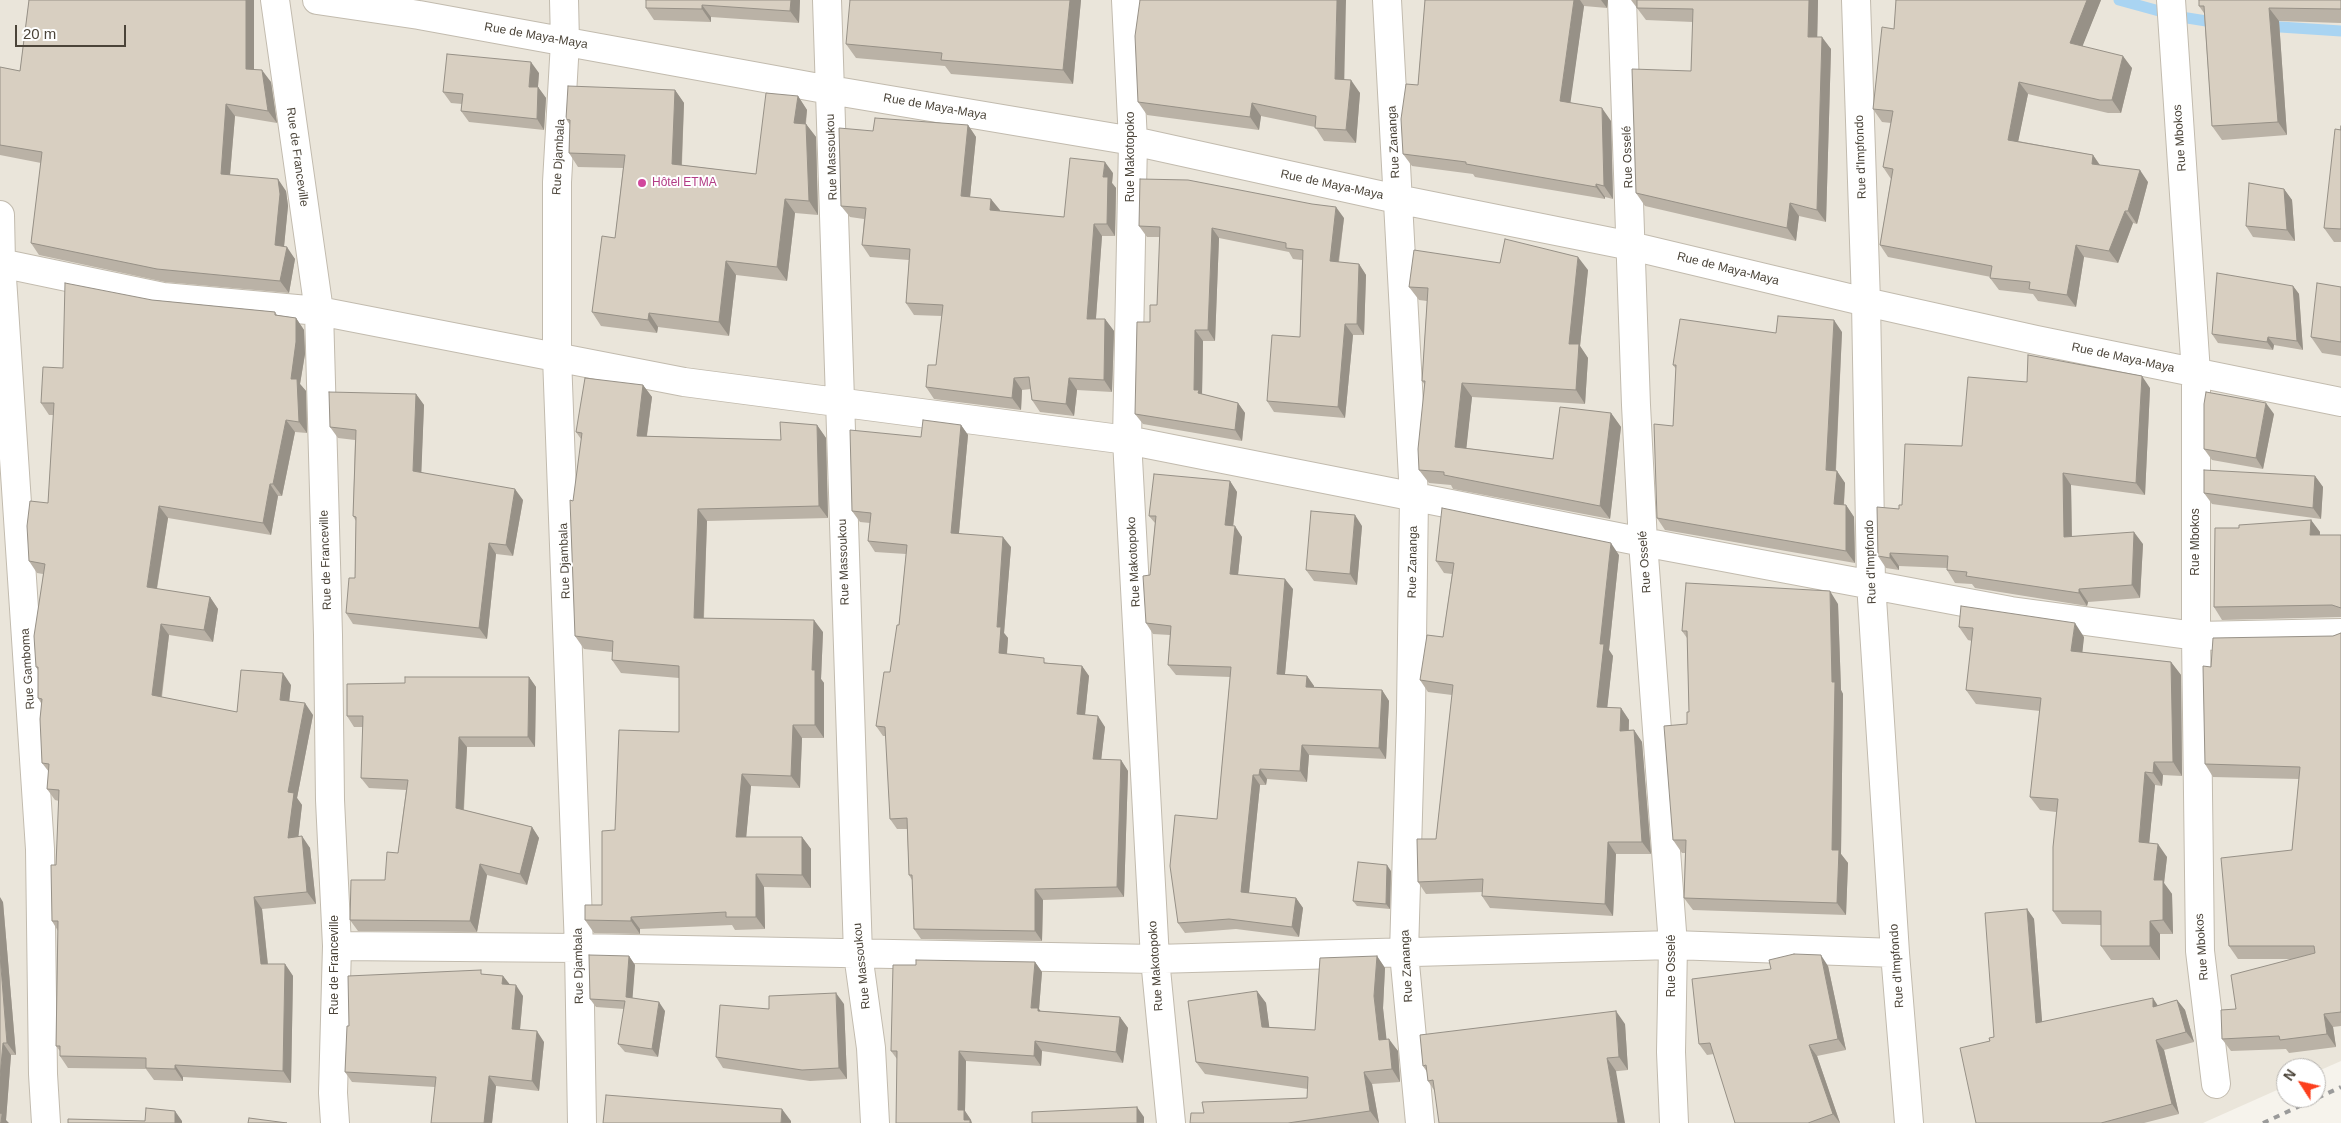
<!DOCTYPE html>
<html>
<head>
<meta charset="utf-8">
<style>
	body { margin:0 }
	#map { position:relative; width:2341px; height:1123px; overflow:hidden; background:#f6f3ec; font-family:Arial,sans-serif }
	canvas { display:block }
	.north { position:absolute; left:2276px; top:1058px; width:50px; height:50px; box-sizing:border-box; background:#fff; border:1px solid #b7b4b0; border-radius:50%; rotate:305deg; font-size:14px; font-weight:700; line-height:20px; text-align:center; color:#4b4439 }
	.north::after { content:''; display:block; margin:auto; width:18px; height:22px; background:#fc3f1d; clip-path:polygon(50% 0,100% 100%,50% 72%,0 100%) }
	.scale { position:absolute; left:15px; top:25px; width:111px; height:22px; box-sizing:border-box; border:2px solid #4b4439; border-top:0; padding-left:6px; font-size:15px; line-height:18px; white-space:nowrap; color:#4b4439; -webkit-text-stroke:4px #fff; paint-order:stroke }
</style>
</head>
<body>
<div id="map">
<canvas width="2341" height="1123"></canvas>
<div class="north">N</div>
<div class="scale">20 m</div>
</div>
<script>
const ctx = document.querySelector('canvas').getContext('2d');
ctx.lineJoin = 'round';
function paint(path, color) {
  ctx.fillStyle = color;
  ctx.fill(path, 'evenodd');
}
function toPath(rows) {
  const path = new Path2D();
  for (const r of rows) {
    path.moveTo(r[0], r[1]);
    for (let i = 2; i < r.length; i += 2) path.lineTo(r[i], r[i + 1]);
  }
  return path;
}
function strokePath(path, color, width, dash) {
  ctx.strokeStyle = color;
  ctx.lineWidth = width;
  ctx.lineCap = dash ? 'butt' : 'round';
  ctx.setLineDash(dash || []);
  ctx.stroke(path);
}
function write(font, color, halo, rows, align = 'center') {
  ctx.font = font + ' Arial,sans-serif';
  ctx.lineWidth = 4;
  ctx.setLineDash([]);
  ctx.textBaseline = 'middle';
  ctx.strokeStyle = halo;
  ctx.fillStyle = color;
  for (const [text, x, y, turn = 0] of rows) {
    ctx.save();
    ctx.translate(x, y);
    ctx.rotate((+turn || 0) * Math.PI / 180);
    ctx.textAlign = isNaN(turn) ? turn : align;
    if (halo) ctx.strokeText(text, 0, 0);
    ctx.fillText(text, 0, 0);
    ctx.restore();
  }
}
const residential = toPath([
	[0,0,2341,0,2341,1061,2316,1072,2316,1068,2286,1068,2286,1086,2203,1123,0,1123]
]);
const stream = toPath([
	[2119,0,2181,17,2219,23],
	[2265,26,2341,31]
]);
const minor = toPath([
	[275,0,319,311,328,635,330,800,337,946,333,1093,335,1123],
	[317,0,419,15,830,90,1133,141,1397,199,1631,246,1866,302,2036,340,2341,402],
	[564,0,565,42,557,182,557,357,579,948,582,1123],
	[827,0,858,954,871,1048,875,1123],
	[1126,0,1133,141,1127,440,1155,959,1171,1123],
	[1387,0,1414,497,1411,711,1404,953,1420,1123],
	[1622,0,1636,405,1643,542,1673,945,1671,1052,1674,1123],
	[1856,0,1866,302,1871,583,1895,953,1909,1123],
	[2171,0,2196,373,2196,636,2200,951,2216,1084],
	[0,215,1,263,40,849,43,1074,46,1123],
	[0,263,163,297,319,311,684,382,1127,440,1643,542,2011,611,2196,636,2341,633],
	[337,946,579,948,1155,959,1673,945,1895,953]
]);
const rail = toPath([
	[2263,1123,2341,1087]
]);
const wall = toPath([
	[29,0,254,0,254,70,271,82,277,123,235,116,230,175,286,191,288,206,284,246,295,259,289,293,165,282,39,255,31,243,41,163,0,155,0,67,20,71],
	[800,0,799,23,711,17,711,22,654,20,646,8],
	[1081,0,1073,84,951,74,945,66,856,58,846,44],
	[1425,0,1608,0,1607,8,1584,6,1570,102,1611,121,1613,199,1605,197,1605,199,1475,177,1473,174,1412,166,1403,154,1418,85],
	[1631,0,1818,0,1817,37,1831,49,1826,222,1799,216,1796,241,1645,206,1636,193,1691,71,1693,22,1646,20],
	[1896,0,2101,0,2082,46,2132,68,2121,113,2108,113,2028,94,2018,141,2093,155,2100,165,2148,182,2137,224,2133,223,2118,263,2084,257,2076,307,2038,301,2033,294,1999,290,1990,278,1991,277,1888,257,1880,245,1891,179,1883,167,1891,123,1882,122,1873,109,1894,29],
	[2341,0,2341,23,2279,21,2287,135,2222,140,2212,126,2204,13,2199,6],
	[539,73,538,87,546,98,544,130,469,122,461,111,462,104,451,103,443,92],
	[1344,80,1360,93,1356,143,1324,141,1315,127,1261,116,1259,130,1147,115,1138,102],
	[675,90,684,103,682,165,756,174,798,96,807,110,806,124,816,137,818,215,795,213,787,281,736,275,729,336,658,327,657,333,601,326,592,312,615,238,623,168,578,167,569,153,570,125,566,119],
	[968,125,976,137,970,197,1000,210,1000,211,1064,217,1113,173,1112,183,1116,188,1115,236,1102,236,1096,319,1105,319,1114,331,1112,392,1077,390,1074,416,1040,412,1032,400,1031,389,1022,390,1021,410,934,399,926,387,936,365,942,316,914,315,906,303,909,260,870,257,862,245,864,219,850,217,841,206,873,131],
	[2341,126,2341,242,2334,242,2324,228],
	[2284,189,2292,200,2295,241,2253,237,2246,226],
	[1344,218,1339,262,1359,264,1366,275,1364,335,1353,335,1345,418,1274,412,1267,401,1300,337,1302,260,1293,259,1289,252,1219,238,1215,341,1203,341,1202,394,1238,403,1245,413,1242,441,1143,424,1135,414,1150,322,1157,305,1160,237,1147,237,1139,226],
	[1500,263,1588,270,1580,346,1588,358,1585,404,1472,397,1466,448,1553,459,1611,413,1621,427,1610,519,1453,489,1451,485,1429,483,1419,470,1425,385,1422,381,1427,301,1419,300,1409,287],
	[2293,286,2299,294,2303,350,2274,345,2273,350,2218,343,2212,334],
	[2341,287,2341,356,2322,353,2311,337],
	[152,300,275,312,277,315,296,318,304,330,305,354,300,384,306,391,307,433,295,432,282,496,278,496,271,535,168,518,157,589,210,597,218,609,213,642,169,635,162,697,237,712,291,685,289,701,313,715,297,798,302,805,298,837,310,848,316,904,262,909,268,964,285,964,293,976,291,1083,183,1077,183,1081,154,1080,146,1069,68,1068,60,1056,60,1051,56,1046,58,931,52,921,56,865,59,801,55,800,47,789,49,772,42,763,41,703,38,698,38,670,36,667,43,574,37,573,29,561,48,503,54,415,49,415,41,403,63,368],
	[1842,332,1836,470,1845,483,1844,505,1846,505,1854,517,1855,563,1665,530,1657,518,1673,426,1676,369,1673,365,1776,333],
	[2027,382,2150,388,2145,495,2071,485,2072,536,2143,544,2140,598,2088,602,2087,606,1975,588,1972,584,1955,583,1947,570,1947,568,1899,566,1899,570,1886,568,1878,556,1902,505],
	[643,385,652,397,647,436,781,440,817,425,826,438,828,518,707,521,704,618,823,632,821,679,824,683,824,738,802,738,800,788,751,786,746,837,802,837,811,849,811,888,764,887,765,929,735,930,732,925,640,929,640,934,594,933,585,920,602,905,615,830,679,732,679,678,621,673,612,660,612,652,584,649,575,636,581,439,576,432],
	[416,394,424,405,421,472,523,500,513,556,496,554,487,639,353,624,346,613,355,578,356,521,353,516,355,440,338,438,330,427],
	[2274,414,2263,469,2212,460,2204,449],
	[961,425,968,435,959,533,1011,547,1004,633,1008,638,1007,654,1048,663,1082,666,1089,676,1085,715,1105,727,1101,760,1121,760,1128,771,1124,897,1043,900,1042,941,921,939,914,929,912,880,909,875,907,829,897,829,890,819,886,736,883,736,876,726,890,672,899,625,906,554,875,552,868,541,870,523,860,522,852,511,921,437],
	[2315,476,2323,487,2321,519,2212,504,2204,493],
	[1230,481,1237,492,1233,526,1242,537,1238,575,1293,589,1285,674,1307,676,1314,686,1314,687,1382,690,1389,701,1386,759,1309,755,1307,782,1267,779,1266,785,1260,785,1249,893,1296,898,1303,908,1299,937,1236,929,1185,933,1178,923,1217,819,1230,677,1176,675,1168,665,1170,635,1153,634,1146,623,1155,523,1149,516],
	[2311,520,2320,532,2320,535,2341,535,2341,617,2222,620,2214,607,2239,528],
	[1362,526,1357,585,1314,581,1306,570],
	[1619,555,1609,650,1613,656,1607,707,1621,708,1629,720,1629,730,1634,730,1642,742,1651,854,1616,854,1613,916,1490,908,1482,896,1482,892,1426,894,1418,882,1436,839,1452,695,1428,692,1420,680,1443,637,1452,574,1444,573,1436,561],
	[1838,604,1841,690,1843,694,1841,854,1848,863,1846,915,1693,910,1684,898,1685,853,1682,853,1673,840,1687,724,1689,712,1687,638,1682,631],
	[1959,627,2084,637,2082,652,2171,662,2181,675,2182,776,2163,775,2162,786,2155,785,2149,843,2167,857,2164,883,2172,894,2173,934,2160,934,2160,960,2111,960,2101,946,2101,925,2062,924,2053,911,2056,812,2040,810,2030,797,2040,711,1976,704,1966,690,1972,641,1968,640],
	[2341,633,2341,1026,2333,1027,2336,1047,2289,1053,2286,1049,2231,1051,2222,1039,2236,1009,2294,959,2238,959,2229,946,2292,850,2299,779,2213,777,2205,764,2211,667,2333,636],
	[529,677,536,687,535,747,467,747,464,810,532,827,539,838,527,885,487,875,477,932,358,931,350,920,385,880,398,853,406,790,369,788,361,778,363,727,354,727,347,716,405,683],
	[1391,871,1390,909,1357,906,1353,901],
	[3,902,16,1055,11,1055,6,1120,0,1123],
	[2027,909,2034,919,2042,1022,2158,1006,2177,1000,2185,1010,2194,1042,2164,1050,2179,1114,2144,1123,1976,1123,1990,1041,1994,1037],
	[629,956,635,965,632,998,665,1011,658,1057,625,1052,618,1044,624,1009,596,1007,590,999],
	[1377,956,1385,968,1383,1008,1386,1039,1398,1051,1400,1082,1372,1084,1379,1123,1190,1123,1204,1113,1307,1098,1308,1089,1205,1074,1196,1062,1257,991,1266,1003,1269,1027,1315,1030],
	[1035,962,1042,972,1039,1009,1040,1011,1120,1017,1128,1028,1123,1063,1042,1051,1041,1066,966,1061,965,1111,971,1120,971,1122,897,1059,891,1051,916,965],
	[1828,966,1846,1050,1817,1056,1840,1123,1735,1123,1714,1054,1707,1055,1699,1044],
	[484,974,503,976,510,985,523,996,520,1030,544,1042,539,1091,496,1086,492,1123,431,1123,435,1087,352,1082,345,1072,349,1026],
	[844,1004,847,1079,810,1081,723,1068,716,1057,769,1009],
	[1625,1024,1628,1070,1434,1090,1428,1081,1427,1072,1423,1066]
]);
const shadedWall = toPath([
	[246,0,254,0,254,81,246,69],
	[791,0,800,0,799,23,790,11],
	[1070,0,1081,0,1073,84,1063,70],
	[1337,0,1346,0,1344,92,1335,79],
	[1574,0,1580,0,1584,6,1569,113,1560,101],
	[1601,0,1608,0,1607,8],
	[1809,0,1818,0,1817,49,1808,37],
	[2087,0,2101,0,2079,55,2070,43],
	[702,5,711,17,711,22,702,9],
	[2269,8,2279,21,2287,135,2278,122],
	[1822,37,1831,49,1826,222,1817,210],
	[2123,56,2132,68,2121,113,2112,100],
	[531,62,539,73,537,98,529,87],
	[262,70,271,82,277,123,268,111],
	[1351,80,1360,93,1356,143,1346,130],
	[2019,82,2028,94,2016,152,2008,140],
	[538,87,546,98,544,130,537,119],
	[675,90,684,103,681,178,672,164],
	[798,96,807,110,804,136,794,123],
	[1252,103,1261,116,1259,130,1250,117],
	[226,104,235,116,229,186,221,174],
	[1602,108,1611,121,1613,199,1604,186],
	[806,124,816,137,818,215,809,201],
	[968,125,976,137,969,207,961,196],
	[2093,155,2101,167,2092,164],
	[1105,162,1113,173,1112,183,1116,188,1115,236,1107,224,1103,177],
	[2140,170,2148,182,2137,224,2128,211],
	[278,179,286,191,288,206,283,257,275,245],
	[1596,184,1605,197,1605,199,1596,187],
	[2284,189,2292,200,2295,241,2287,230],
	[785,199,795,213,787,281,777,267],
	[991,199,1000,210,998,222,990,210],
	[1790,203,1799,216,1796,241,1787,228],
	[1336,207,1344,218,1337,272,1330,261],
	[2125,211,2133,223,2118,263,2109,251],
	[1094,224,1102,236,1095,330,1087,319],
	[1212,228,1219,238,1215,341,1208,330],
	[2076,245,2084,257,2076,307,2067,295],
	[287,247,295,259,289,293,280,281],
	[1578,257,1588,270,1580,346,1588,358,1585,404,1576,390,1569,344],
	[726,261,736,275,729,336,719,322],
	[1359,264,1366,275,1364,335,1357,324],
	[2293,286,2299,294,2303,350,2297,341],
	[649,313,658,327,657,333,648,320],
	[296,318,304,330,305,354,300,384,306,391,307,433,299,422,291,379],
	[1105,319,1114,331,1112,392,1104,380],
	[1834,320,1842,332,1835,482,1826,470],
	[1345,324,1353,335,1345,418,1338,407],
	[1195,330,1203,341,1202,395,1206,401,1194,390],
	[2268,337,2274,345,2273,350,2267,342],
	[2142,376,2150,388,2145,495,2136,483],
	[1014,378,1022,390,1021,410,1012,398],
	[1069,378,1077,390,1074,416,1066,404],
	[1462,383,1472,397,1465,461,1455,447],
	[643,385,652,397,645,448,637,436],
	[416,394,424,405,421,482,413,471],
	[1238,403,1245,413,1242,441,1235,430],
	[2266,403,2274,414,2263,469,2256,458],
	[1611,413,1621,427,1610,519,1600,506],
	[286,420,295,432,282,496,273,484],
	[817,425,826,438,828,518,819,506],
	[961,425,968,435,958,543,951,533],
	[1837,471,1845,483,1843,516,1834,504],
	[2063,473,2071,485,2072,549,2064,537],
	[2315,476,2323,487,2321,519,2313,508],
	[1230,481,1237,492,1232,536,1225,525],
	[270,484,278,496,271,535,263,523],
	[515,489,523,500,513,556,506,545],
	[1846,505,1854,517,1855,563,1846,551],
	[159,506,168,518,155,599,147,587],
	[698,509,707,521,703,631,694,618],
	[1355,515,1362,526,1357,585,1350,574],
	[2311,520,2320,532,2319,548,2310,535],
	[1235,526,1242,537,1237,584,1230,574],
	[2134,532,2143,544,2140,598,2132,585],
	[1003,537,1011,547,1004,633,1008,638,1006,663,999,653,997,627],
	[489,543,496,554,487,639,479,628],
	[1611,543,1619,555,1609,650,1613,656,1606,719,1597,707,1600,644],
	[1890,553,1899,566,1899,570,1890,558],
	[1285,579,1293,589,1284,684,1277,674],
	[2079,589,2088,602,2087,606,2079,593],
	[1830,591,1838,604,1841,690,1843,694,1841,854,1848,863,1846,915,1837,903,1832,850,1832,682],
	[210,597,218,609,213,642,204,630],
	[814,620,823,632,821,679,824,683,824,738,815,725,812,670],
	[2075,623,2084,637,2081,665,2071,651],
	[161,624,169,635,160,707,152,695],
	[2171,662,2181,675,2182,776,2173,762],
	[1082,666,1089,676,1084,724,1077,714],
	[283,673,291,685,288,712,280,700],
	[1307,676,1314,686,1313,697,1306,687],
	[529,677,536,687,535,747,528,737],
	[1382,690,1389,701,1386,759,1379,748],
	[305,703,313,715,297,798,302,805,297,849,288,838,288,792],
	[1621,708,1629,720,1628,743,1620,731],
	[1098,716,1105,727,1100,770,1093,759],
	[793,725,802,738,800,788,791,776],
	[1634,730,1642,742,1651,854,1642,842],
	[459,737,467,747,463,818,456,808],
	[1302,745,1309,755,1307,782,1300,771],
	[1121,760,1128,771,1124,897,1117,887],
	[2154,762,2163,775,2162,786,2153,773],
	[1260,769,1267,779,1266,785,1259,775],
	[2145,772,2155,785,2148,855,2139,842],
	[742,774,751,786,745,850,736,837],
	[1253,775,1260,785,1248,902,1241,892],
	[532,827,539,838,527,885,520,874],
	[302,836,310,848,316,904,307,892],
	[802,837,811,849,811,888,802,875],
	[1608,842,1616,854,1613,916,1605,904],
	[2158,844,2167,857,2164,883,2172,894,2173,934,2163,920,2154,880],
	[480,864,487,875,477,932,470,921],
	[1387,865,1391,871,1390,909,1386,904],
	[756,874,764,887,765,929,756,917],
	[1035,889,1043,900,1042,941,1035,931],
	[0,897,3,902,16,1055,7,1043,0,955],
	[254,897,262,909,269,976,261,964],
	[1296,898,1303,908,1299,937,1292,927],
	[2027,909,2034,919,2043,1033,2036,1023],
	[631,917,640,929,640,934,631,921],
	[2150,921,2160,934,2160,960,2150,946],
	[1821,955,1828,966,1846,1050,1838,1039],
	[629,956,635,965,632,1005,626,997],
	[1377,956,1385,968,1383,1008,1388,1052,1379,1040,1374,996],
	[1035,962,1042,972,1039,1009,1046,1018,1031,1008],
	[285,964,293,976,291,1083,283,1071],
	[503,976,511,986,502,984],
	[516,985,523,996,519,1040,512,1029],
	[1257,991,1266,1003,1271,1039,1262,1027],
	[836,993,844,1004,847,1079,839,1068],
	[2153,998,2160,1009,2153,1007],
	[2177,1000,2185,1010,2194,1042,2186,1032],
	[659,1002,665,1011,658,1057,652,1049],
	[1616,1011,1625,1024,1628,1070,1619,1057],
	[2324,1014,2333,1027,2336,1047,2327,1034],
	[1120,1017,1128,1028,1123,1063,1116,1052],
	[537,1031,544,1042,539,1091,532,1081],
	[1389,1039,1398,1051,1400,1082,1392,1069],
	[2156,1040,2164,1050,2179,1114,2172,1104],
	[1035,1041,1042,1051,1041,1066,1034,1056],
	[3,1043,11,1055,6,1120,9,1123,1,1123,0,1117,0,1077],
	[1809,1045,1817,1056,1840,1123,1833,1114],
	[959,1051,966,1061,965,1111,971,1120,972,1123,966,1123,958,1110],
	[1607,1058,1616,1071,1625,1123,1618,1123],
	[175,1065,183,1077,183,1081,175,1069],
	[1364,1072,1372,1084,1379,1123,1370,1111],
	[489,1076,496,1086,492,1123,484,1123],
	[1137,1107,1144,1117,1144,1123,1137,1123],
	[782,1109,791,1121,791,1123,781,1123],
	[175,1111,182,1121,182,1123,175,1123]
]);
const building = toPath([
	[29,0,246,0,246,69,262,70,268,111,226,104,221,174,278,179,280,194,275,245,287,247,280,281,157,269,31,243,42,152,0,145,0,67,20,71,29,0],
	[646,0,791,0,790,11,702,5,702,9,646,8,646,0],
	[850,0,1070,0,1063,70,941,60,942,53,846,44,850,0],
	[1140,0,1337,0,1335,79,1351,80,1346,130,1315,128,1316,116,1252,103,1250,117,1138,102,1135,36,1140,0],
	[1425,0,1574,0,1560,101,1602,108,1604,186,1596,184,1596,187,1466,164,1466,162,1403,154,1401,119,1406,84,1418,85,1425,0],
	[1637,0,1809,0,1808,37,1822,37,1817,210,1790,203,1787,228,1636,193,1632,69,1691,71,1693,9,1637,8,1637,0],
	[1896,0,2087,0,2070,43,2123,56,2112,100,2100,100,2019,82,2008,140,2093,155,2092,164,2140,170,2128,211,2125,211,2109,251,2076,245,2067,295,2029,289,2030,282,1990,278,1992,266,1880,245,1893,169,1883,167,1893,111,1873,109,1882,27,1894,29,1896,0],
	[2199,0,2341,0,2341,9,2269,8,2278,122,2212,126,2204,6,2199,6,2199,0],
	[447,54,531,62,529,87,538,87,537,119,461,111,463,94,443,92,447,54],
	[568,86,675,90,672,164,756,174,766,93,798,96,794,123,806,124,809,201,785,199,777,267,726,261,719,322,649,313,648,320,592,312,602,236,615,238,625,155,569,153,570,120,566,119,568,86],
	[875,118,968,125,961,196,991,199,990,210,1064,217,1070,158,1105,162,1103,177,1108,177,1107,224,1094,224,1087,319,1105,319,1104,380,1069,378,1066,404,1032,400,1029,377,1014,378,1012,398,926,387,928,365,936,365,943,305,906,303,910,249,862,245,866,208,841,206,839,128,873,131,875,118],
	[2341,126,2341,229,2324,228,2335,129,2341,130,2341,126],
	[1140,179,1188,180,1312,204,1336,207,1330,261,1359,264,1357,324,1345,324,1338,407,1267,401,1272,335,1300,337,1303,250,1286,248,1286,243,1212,228,1208,330,1195,330,1194,390,1199,390,1198,393,1238,403,1235,430,1135,414,1137,322,1150,322,1150,305,1157,305,1160,227,1139,226,1140,179],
	[2249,183,2284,189,2287,230,2246,226,2249,183],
	[1505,239,1578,257,1569,344,1579,344,1576,390,1462,383,1455,447,1553,459,1560,407,1611,413,1600,506,1444,475,1444,472,1419,470,1418,449,1425,381,1422,381,1428,288,1409,287,1414,250,1500,263,1505,239],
	[2217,273,2293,286,2297,341,2268,337,2267,342,2212,334,2217,273],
	[65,283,152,300,275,312,275,315,296,318,296,342,291,379,297,379,299,422,286,420,273,484,270,484,263,523,159,506,147,587,210,597,204,630,161,624,152,695,237,712,241,670,283,673,280,700,305,703,288,792,294,793,288,838,302,836,307,892,254,897,261,964,285,964,283,1071,175,1065,175,1069,146,1068,146,1058,60,1056,60,1046,56,1046,58,921,52,921,51,865,56,865,59,790,47,789,49,764,42,763,40,719,42,699,38,698,38,667,36,667,34,636,45,564,29,561,27,526,30,501,48,503,54,403,41,403,43,367,63,368,65,283],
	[2317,283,2341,287,2341,342,2311,337,2317,283],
	[1778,316,1834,320,1826,470,1837,471,1834,504,1846,505,1846,551,1657,518,1654,424,1673,426,1676,365,1673,365,1680,319,1776,333,1778,316],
	[2028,355,2142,376,2136,483,2063,473,2064,537,2134,532,2132,585,2079,589,2079,593,1966,576,1967,572,1947,570,1948,556,1890,553,1890,558,1878,556,1877,507,1899,509,1899,505,1902,505,1905,444,1962,446,1968,377,2027,382,2028,355],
	[585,378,643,385,637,436,781,440,780,422,817,425,819,506,698,509,694,618,814,620,812,670,815,670,815,725,793,725,791,776,742,774,736,837,802,837,802,875,756,874,756,917,726,917,726,912,631,917,631,921,585,920,585,905,602,905,602,831,615,830,619,730,679,732,679,666,612,660,613,641,575,636,570,500,573,501,582,433,576,432,585,378],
	[329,392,416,394,413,471,515,489,506,545,489,543,479,628,346,613,349,578,355,578,356,517,353,516,356,430,330,427,329,392],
	[2206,392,2266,403,2256,458,2204,449,2204,404,2206,392],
	[923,420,961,425,951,533,1003,537,997,627,1001,627,999,653,1044,658,1044,663,1082,666,1077,714,1098,716,1093,759,1121,760,1117,887,1035,889,1035,931,914,929,912,875,909,875,907,818,890,819,885,727,876,726,884,672,890,672,897,625,899,625,907,545,868,541,871,513,852,511,850,430,921,437,923,420],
	[2204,470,2315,476,2313,508,2204,493,2204,470],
	[1154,474,1230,481,1225,525,1235,526,1230,574,1285,579,1277,674,1307,676,1306,687,1382,690,1379,748,1302,745,1300,771,1260,769,1259,775,1253,775,1241,892,1296,898,1292,927,1229,919,1178,923,1170,866,1175,815,1217,819,1231,667,1168,665,1171,626,1146,623,1143,576,1150,575,1156,516,1149,516,1154,474],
	[1442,508,1611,543,1600,644,1604,644,1597,707,1621,708,1620,731,1634,730,1642,842,1608,842,1605,904,1482,896,1483,879,1418,882,1417,839,1436,839,1453,685,1420,680,1427,635,1443,637,1454,563,1436,561,1442,508],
	[1311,511,1355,515,1350,574,1306,570,1311,511],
	[2311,520,2310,535,2341,535,2341,608,2332,605,2214,607,2215,528,2239,528,2239,525,2311,520],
	[1686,583,1830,591,1832,682,1835,682,1832,850,1839,850,1837,903,1684,898,1686,840,1673,840,1664,726,1687,724,1687,712,1689,712,1687,631,1682,631,1686,583],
	[1961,606,2075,623,2071,651,2171,662,2173,762,2154,762,2153,773,2145,772,2139,842,2158,844,2154,880,2163,880,2163,920,2150,921,2150,946,2101,946,2101,911,2053,911,2053,847,2058,799,2030,797,2041,698,1966,690,1973,628,1959,627,1961,606],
	[2341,633,2341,1012,2324,1014,2327,1034,2280,1040,2279,1036,2222,1039,2221,1010,2236,1009,2231,975,2315,953,2314,946,2229,946,2221,858,2292,850,2300,767,2205,764,2203,666,2211,667,2213,638,2333,636,2341,633],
	[405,677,529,677,528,737,459,737,456,808,532,827,520,874,480,864,470,921,350,920,351,880,385,880,387,852,398,853,408,780,361,778,363,716,347,716,347,684,405,683,405,677],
	[1358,862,1387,865,1386,904,1353,901,1358,862],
	[2027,909,2036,1023,2153,998,2153,1007,2177,1000,2186,1032,2156,1040,2172,1104,2101,1123,1976,1123,1960,1048,1990,1041,1989,1038,1994,1037,1985,913,2027,909],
	[1794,954,1821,955,1838,1039,1809,1045,1833,1114,1808,1123,1735,1123,1710,1043,1699,1044,1692,979,1771,969,1769,960,1794,954],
	[0,955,7,1043,3,1043,0,1077,0,955],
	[589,955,629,956,626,997,659,1002,652,1049,618,1044,625,1001,590,999,589,955],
	[1377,956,1374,996,1379,1040,1389,1039,1392,1069,1364,1072,1370,1111,1288,1123,1190,1123,1191,1113,1204,1113,1202,1102,1307,1098,1308,1077,1196,1062,1188,1001,1257,991,1262,1027,1315,1030,1320,958,1377,956],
	[916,960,1035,962,1031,1008,1038,1008,1038,1011,1120,1017,1116,1052,1035,1041,1034,1056,959,1051,958,1110,964,1110,964,1120,970,1120,970,1123,896,1123,897,1051,891,1051,893,965,916,965,916,960],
	[481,970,481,974,503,976,502,984,516,985,512,1029,537,1031,532,1081,489,1076,484,1123,431,1123,436,1077,345,1072,347,1026,349,1026,348,976,481,970],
	[836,993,839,1068,802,1070,716,1057,720,1005,769,1009,769,996,836,993],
	[1616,1011,1619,1057,1607,1058,1618,1123,1439,1123,1433,1080,1428,1081,1426,1065,1423,1066,1420,1035,1616,1011],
	[606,1095,782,1109,781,1123,603,1123,606,1095],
	[1137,1107,1137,1123,1032,1123,1032,1112,1137,1107],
	[146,1108,175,1111,175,1123,68,1123,68,1119,145,1121,146,1108],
	[0,1113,2,1114,1,1123,0,1123,0,1113],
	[249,1118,287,1123,248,1123,249,1118]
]);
const markers = [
	[642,183,5,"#d1479c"]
];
const streetNames = [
	["Rue de Maya-Maya",536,36,10],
	["Rue de Maya-Maya",935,107,10],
	["Rue Mbokos",2180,138,-94],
	["Rue Zananga",1394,142,-93],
	["Rue de Franceville",297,157,82],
	["Rue Djambala",559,157,-87],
	["Rue Massoukou",832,157,-92],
	["Rue Makotopoko",1131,157,-90],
	["Rue Osselé",1628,157,-92],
	["Rue d'Impfondo",1861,157,-92],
	["Rue de Maya-Maya",1332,185,12],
	["Rue de Maya-Maya",1728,269,14],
	["Rue de Maya-Maya",2123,358,12],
	["Rue Mbokos",2196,542,-90],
	["Rue de Franceville",326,560,-92],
	["Rue Djambala",565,561,-92],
	["Rue Massoukou",844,562,-92],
	["Rue Makotopoko",1134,562,-93],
	["Rue Zananga",1413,562,-89],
	["Rue Osselé",1645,562,-94],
	["Rue d'Impfondo",1871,562,-92],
	["Rue Gamboma",28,669,-94],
	["Rue Mbokos",2202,947,-94],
	["Rue de Franceville",335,965,-90],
	["Rue Djambala",579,966,-91],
	["Rue Massoukou",862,966,-96],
	["Rue Makotopoko",1156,966,-94],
	["Rue Zananga",1407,966,-93],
	["Rue Osselé",1672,966,-90],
	["Rue d'Impfondo",1897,966,-94]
];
const hotelNames = [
	["Hôtel ETMA",652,183]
];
paint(residential, '#eae5da');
strokePath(stream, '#a9d4f2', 11);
strokePath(minor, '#c2bbae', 30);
strokePath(minor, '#fff', 28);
strokePath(rail, '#9a9a9a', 4, [6, 6]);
paint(wall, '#bab2a6');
paint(shadedWall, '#979187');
paint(building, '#d8cfc1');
strokePath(building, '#979187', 1);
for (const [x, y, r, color] of markers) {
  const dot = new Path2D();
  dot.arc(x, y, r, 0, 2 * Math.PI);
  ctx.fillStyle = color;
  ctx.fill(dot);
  strokePath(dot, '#fff', 2);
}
write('12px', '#4b4439', '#fff', streetNames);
write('12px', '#b23c85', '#fff', hotelNames, 'left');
</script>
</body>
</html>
